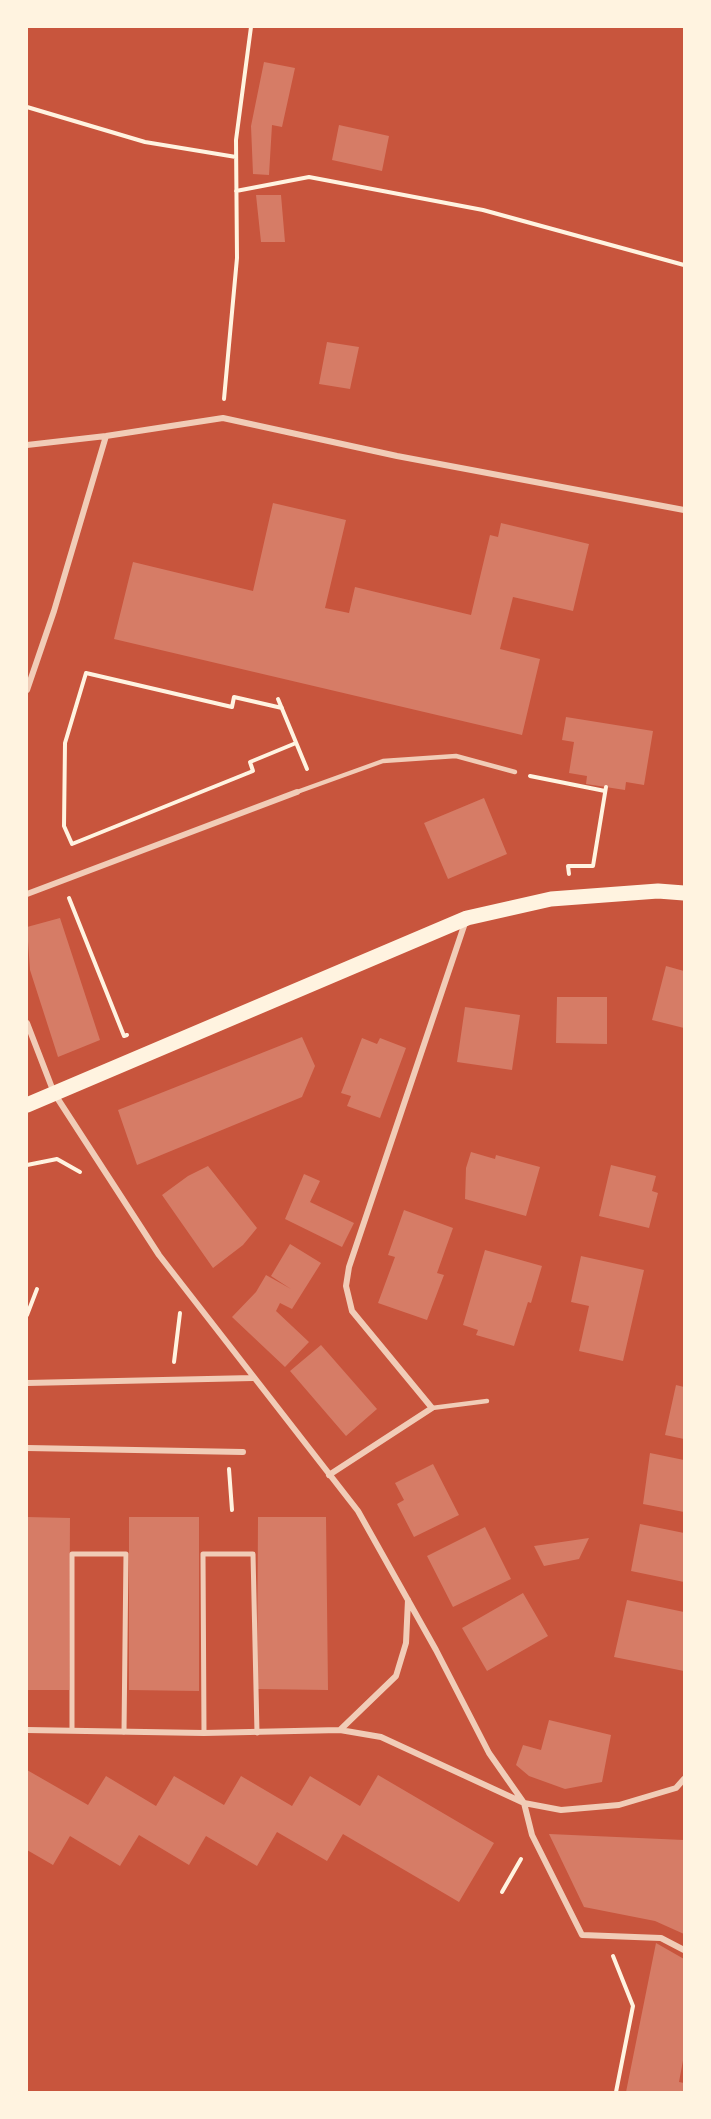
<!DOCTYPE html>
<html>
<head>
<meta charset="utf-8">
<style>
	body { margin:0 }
	#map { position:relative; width:711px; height:2119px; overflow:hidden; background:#c8553d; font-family:"Roboto Serif",serif }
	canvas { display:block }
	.frame { position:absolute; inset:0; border:28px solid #fff3e0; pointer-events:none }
</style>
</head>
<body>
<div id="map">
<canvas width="711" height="2119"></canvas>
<div class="frame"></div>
</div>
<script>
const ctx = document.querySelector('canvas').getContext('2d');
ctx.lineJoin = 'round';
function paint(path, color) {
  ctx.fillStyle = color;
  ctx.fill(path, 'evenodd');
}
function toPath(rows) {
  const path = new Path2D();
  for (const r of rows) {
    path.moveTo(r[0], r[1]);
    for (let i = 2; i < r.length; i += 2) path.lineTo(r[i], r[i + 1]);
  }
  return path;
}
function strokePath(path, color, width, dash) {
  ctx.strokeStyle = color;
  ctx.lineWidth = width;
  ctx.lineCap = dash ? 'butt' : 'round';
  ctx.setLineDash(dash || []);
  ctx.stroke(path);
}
const building = toPath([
	[264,62,295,68,282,127,272,125,269,175,253,174,251,126],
	[339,125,389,136,382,171,332,160],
	[256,195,281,195,285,242,261,242],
	[327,342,359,347,350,389,319,384],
	[273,503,346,520,325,608,349,613,355,587,471,615,490,535,498,537,501,523,589,544,573,611,513,597,500,649,540,659,522,735,114,639,133,562,253,591],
	[566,717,653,731,644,785,626,782,625,790,586,784,587,776,569,773,574,742,562,740],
	[484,798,507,854,448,879,424,823],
	[60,918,100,1040,58,1057,30,970,27,927],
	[666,966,684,971,684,1028,652,1020],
	[557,997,607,997,607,1044,556,1043],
	[465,1007,520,1015,512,1070,457,1062],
	[302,1037,315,1066,302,1097,137,1165,118,1110],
	[362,1038,377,1044,380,1038,406,1048,380,1118,347,1106,351,1096,341,1093],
	[471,1152,495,1159,496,1155,540,1167,526,1216,465,1199,466,1168],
	[611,1165,656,1176,652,1191,658,1193,649,1228,599,1216],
	[208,1166,257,1228,243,1245,213,1268,162,1195,188,1176],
	[304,1174,320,1181,310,1202,354,1223,342,1247,285,1219],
	[404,1210,453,1228,437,1273,444,1275,427,1320,378,1303,395,1257,388,1255],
	[290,1244,321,1263,292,1309,280,1303,276,1311,309,1342,285,1367,232,1317,256,1292,266,1275,291,1289,271,1276],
	[485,1250,542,1266,531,1303,528,1302,514,1346,476,1335,478,1330,463,1325],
	[581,1256,644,1270,623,1361,579,1351,589,1306,571,1302],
	[321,1345,377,1409,346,1436,290,1371],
	[676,1385,684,1387,684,1439,665,1435],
	[650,1453,684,1460,684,1512,643,1504],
	[433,1464,459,1515,414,1537,397,1504,404,1500,395,1483],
	[27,1517,70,1518,69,1690,27,1690],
	[129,1517,199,1517,199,1691,129,1690],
	[258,1517,326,1517,328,1690,257,1689],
	[640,1524,684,1533,684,1582,631,1571],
	[485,1527,511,1579,453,1607,427,1556],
	[589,1538,579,1559,544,1566,534,1546],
	[523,1593,548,1636,487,1671,462,1628],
	[627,1600,684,1612,684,1671,614,1657],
	[549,1720,611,1735,602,1782,565,1789,529,1776,516,1765,523,1745,541,1750],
	[27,1770,88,1805,106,1776,156,1806,174,1776,224,1805,241,1776,292,1806,310,1776,360,1806,378,1775,494,1843,459,1902,343,1834,327,1861,277,1832,257,1866,206,1836,189,1865,139,1835,120,1866,70,1836,53,1865,27,1850],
	[549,1834,684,1840,684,1934,655,1921,584,1907],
	[656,1943,684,1959,684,2055,679,2082,684,2083,684,2092,626,2092]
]);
const path = toPath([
	[27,107,145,142,236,157],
	[236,191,309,177,483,210,684,265],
	[224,399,237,258,236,140,251,27],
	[278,699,307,769],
	[282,708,234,697,232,707,86,673,65,743,64,826,72,844,253,771,250,762,296,743],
	[530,776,605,791],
	[569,874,568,866,593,866,606,787],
	[69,898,124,1036,127,1035],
	[27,1165,57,1159,80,1172],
	[27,1315,37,1289],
	[174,1362,180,1313],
	[229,1469,232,1510],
	[502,1892,521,1859],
	[613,1956,633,2006,616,2092]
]);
const service = toPath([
	[297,792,383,761,456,756,515,772],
	[432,1408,487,1401]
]);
const pedestrian = toPath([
	[72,1730,72,1554,126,1554,124,1732],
	[204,1733,203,1554,253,1554,257,1733]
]);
const minor = toPath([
	[27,445,106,436,223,418,397,456,684,510],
	[27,690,54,611,106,436],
	[27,894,297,792],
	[27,1023,54,1093,159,1255,358,1511,436,1650,489,1753,524,1803,532,1835,582,1935,661,1938,684,1950],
	[27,1383,253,1378],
	[27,1448,243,1452],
	[329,1475,432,1408,352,1311,346,1286,349,1267,466,920],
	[27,1730,204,1733,340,1730,381,1737,524,1803,561,1810,619,1805,676,1788,684,1779],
	[340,1730,396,1676,406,1643,408,1600]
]);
const primary = toPath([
	[27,1105,467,918,551,899,658,891,684,893]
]);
paint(building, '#d67c66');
strokePath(path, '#fff3e0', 4);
strokePath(service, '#f1ccb7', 4.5);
strokePath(pedestrian, '#f1ccb7', 5);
strokePath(minor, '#f1ccb7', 6);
strokePath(primary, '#fff3e0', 15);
</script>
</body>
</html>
